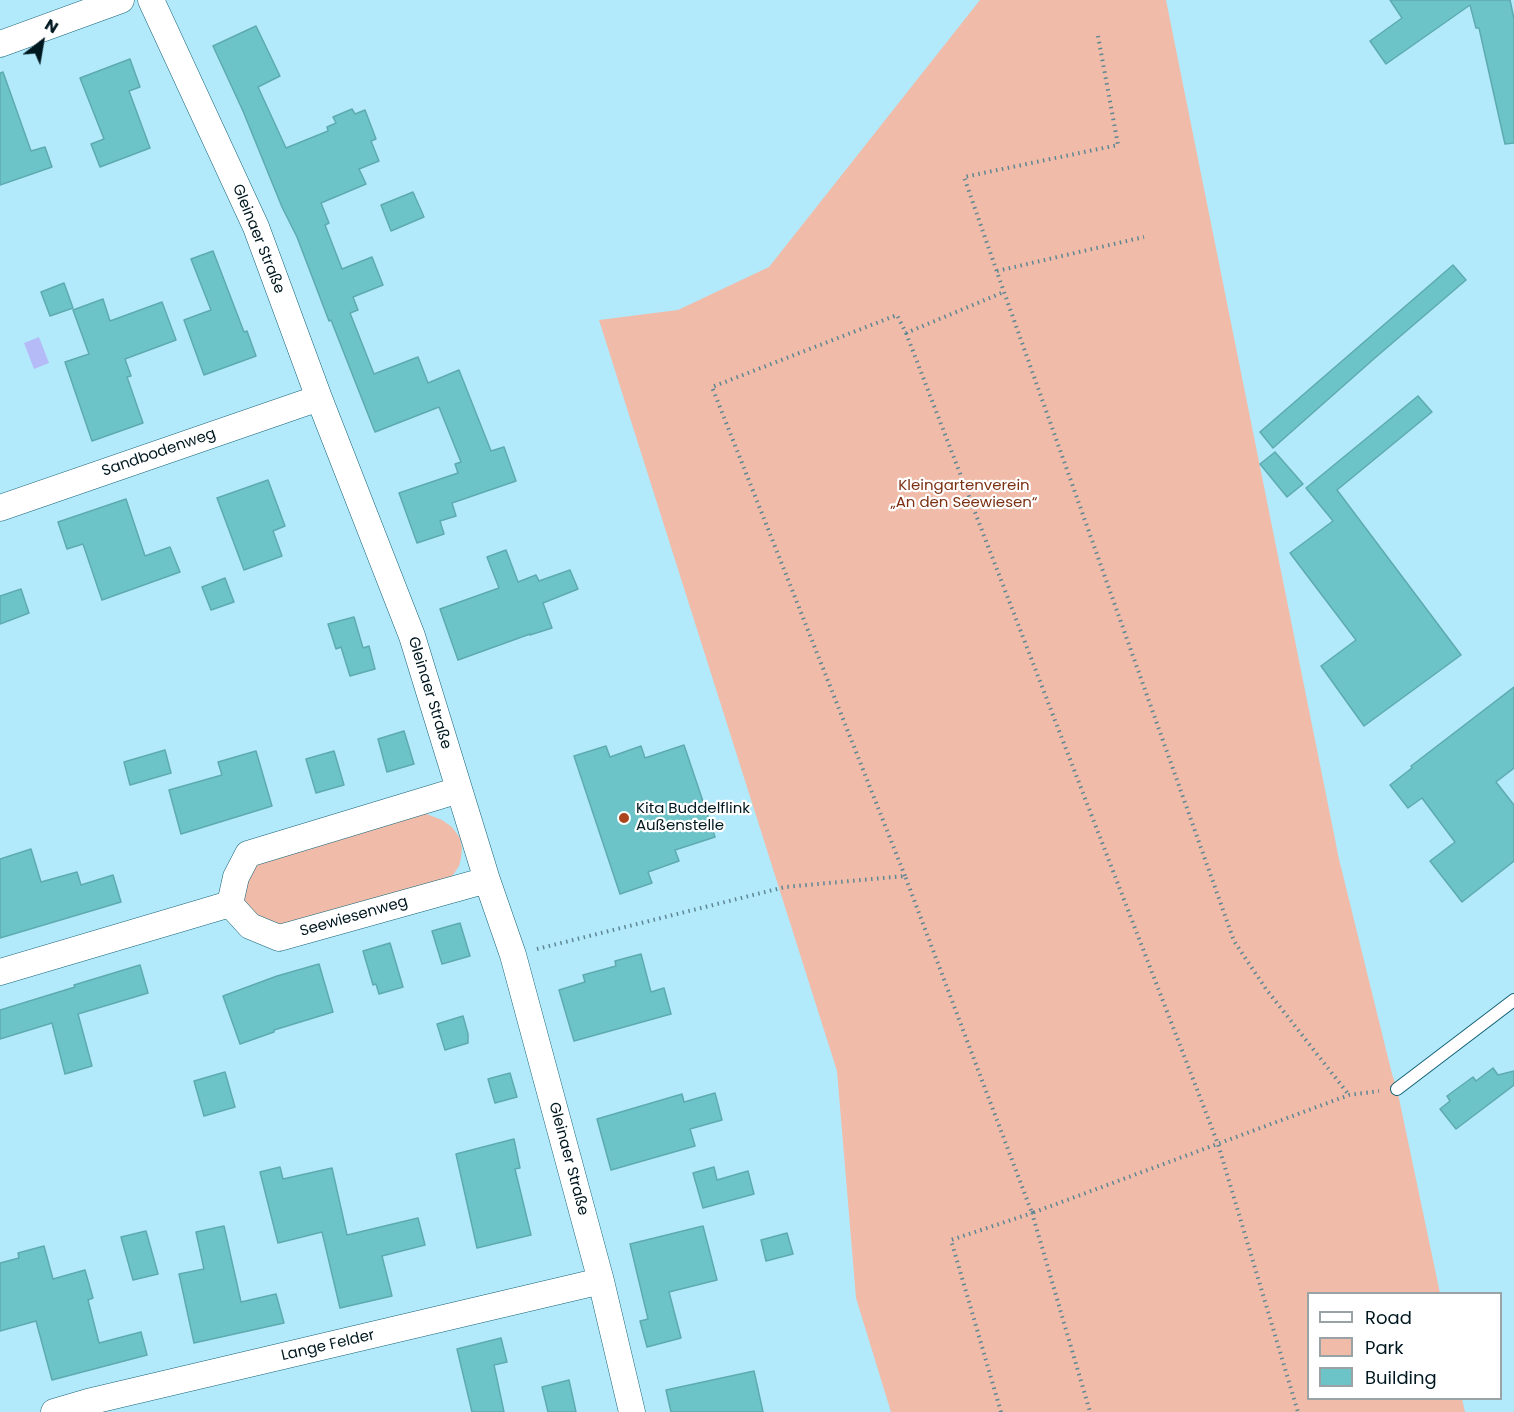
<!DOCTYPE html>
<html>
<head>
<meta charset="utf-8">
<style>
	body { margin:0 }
	#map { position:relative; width:1514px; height:1412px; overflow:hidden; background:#b2eafc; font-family:Poppins,sans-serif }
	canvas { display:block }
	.legend { position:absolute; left:1307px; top:1292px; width:195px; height:108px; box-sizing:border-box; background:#fff; border:2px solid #99a3a6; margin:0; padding:8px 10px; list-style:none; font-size:18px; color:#001820 }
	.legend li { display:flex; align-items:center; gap:12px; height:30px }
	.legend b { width:30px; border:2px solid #99a3a6 }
	.north { position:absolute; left:12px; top:12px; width:60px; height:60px; -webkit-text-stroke:4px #fff; paint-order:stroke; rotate:31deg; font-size:16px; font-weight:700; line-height:24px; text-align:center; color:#001820 }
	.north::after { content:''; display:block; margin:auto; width:21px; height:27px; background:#001820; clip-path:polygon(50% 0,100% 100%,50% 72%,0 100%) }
</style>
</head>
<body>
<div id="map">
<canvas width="1514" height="1412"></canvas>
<ul class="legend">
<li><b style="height:8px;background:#fff"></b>Road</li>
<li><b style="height:16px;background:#f0bba8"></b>Park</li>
<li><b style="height:16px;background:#6dc4c8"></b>Building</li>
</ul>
<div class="north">N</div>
</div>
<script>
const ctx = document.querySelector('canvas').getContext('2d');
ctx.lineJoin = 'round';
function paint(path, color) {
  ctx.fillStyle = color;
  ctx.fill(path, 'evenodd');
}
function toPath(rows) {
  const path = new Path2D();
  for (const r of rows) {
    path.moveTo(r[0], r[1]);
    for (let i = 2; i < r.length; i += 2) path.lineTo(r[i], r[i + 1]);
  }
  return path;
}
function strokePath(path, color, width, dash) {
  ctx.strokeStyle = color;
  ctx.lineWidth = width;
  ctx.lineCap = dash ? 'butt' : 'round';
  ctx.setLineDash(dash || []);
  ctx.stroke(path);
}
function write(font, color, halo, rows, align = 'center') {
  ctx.font = font + ' Poppins,sans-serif';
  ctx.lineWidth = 4.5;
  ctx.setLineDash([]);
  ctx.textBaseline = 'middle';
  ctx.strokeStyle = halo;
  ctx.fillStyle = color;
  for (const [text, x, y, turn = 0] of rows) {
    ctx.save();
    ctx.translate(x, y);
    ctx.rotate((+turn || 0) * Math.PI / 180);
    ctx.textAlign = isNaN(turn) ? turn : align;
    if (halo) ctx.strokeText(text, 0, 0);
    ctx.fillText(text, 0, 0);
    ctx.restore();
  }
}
const green = toPath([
	[980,0,1166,0,1339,859,1392,1074,1397,1089,1440,1293,1308,1294,1308,1398,1462,1399,1465,1412,891,1412,856,1298,837,1071,599,320,678,310,769,267],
	[424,813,442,820,452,827,460,838,462,848,461,858,459,866,453,875,446,881,280,925,267,922,244,909,242,888,253,868,271,853]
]);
const water = toPath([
	[39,337,49,363,34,369,24,343]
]);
const building = toPath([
	[1390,0,1510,0,1514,19,1514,143,1505,144,1479,28,1476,28,1470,5,1386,64,1370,41,1402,18,1390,0],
	[256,26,280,76,258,87,286,148,328,131,327,127,336,123,333,117,352,109,355,114,365,110,376,139,371,141,379,161,359,169,366,184,321,203,329,223,325,225,342,269,372,257,383,285,353,297,358,310,350,313,374,374,418,357,428,383,459,370,491,451,504,447,516,481,452,503,456,516,440,521,444,534,417,543,399,493,458,473,455,464,461,462,439,407,375,432,331,320,329,321,297,237,282,207,243,111,213,46,256,26],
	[130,59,140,87,129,91,150,148,100,167,91,144,104,139,80,78,130,59],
	[3,72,31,151,45,147,52,167,0,185,0,73,3,72],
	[413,192,424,217,391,231,381,205,413,192],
	[213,251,244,332,247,331,256,356,204,375,184,320,211,310,191,259,213,251],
	[1453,265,1466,280,1376,357,1273,448,1260,432,1453,265],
	[64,283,73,308,50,316,41,292,64,283],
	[103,299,110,321,162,302,176,340,125,359,131,376,127,377,143,423,92,441,65,362,89,354,73,310,103,299],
	[1418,396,1432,412,1337,490,1461,655,1364,726,1321,666,1356,640,1290,553,1333,521,1306,488,1418,396],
	[1275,452,1303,484,1287,497,1260,464,1275,452],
	[268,480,285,526,273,531,282,556,244,570,217,498,268,480],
	[126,499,145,556,170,547,180,572,102,600,83,544,67,549,58,522,126,499],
	[506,550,518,582,536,575,539,581,570,570,578,589,543,603,552,628,530,635,530,634,458,660,440,609,499,588,487,557,506,550],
	[225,578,234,602,211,610,202,587,225,578],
	[21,589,29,613,0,624,0,596,21,589],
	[354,617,363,648,369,646,375,669,350,676,341,647,336,649,328,624,354,617],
	[1514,687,1514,768,1496,782,1514,805,1514,861,1462,902,1430,861,1455,842,1422,798,1408,808,1390,785,1412,768,1411,766,1514,687],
	[404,731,414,764,387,772,378,739,404,731],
	[684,745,715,837,675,850,679,861,648,872,652,883,620,894,574,756,606,746,610,757,641,746,645,758,684,745],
	[165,750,171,773,130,785,124,762,165,750],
	[256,751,272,806,181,834,169,790,222,775,218,762,256,751],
	[334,751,344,785,316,793,306,759,334,751],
	[31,849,41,882,77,872,81,885,113,875,121,902,0,938,0,859,31,849],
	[460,923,470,956,442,964,432,931,460,923],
	[390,943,403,987,379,994,376,984,373,985,363,951,390,943],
	[641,954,651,992,664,988,671,1014,574,1041,559,990,585,982,583,975,616,966,615,961,641,954],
	[319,964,333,1012,274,1030,274,1032,240,1044,223,996,277,976,319,964],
	[140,965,148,993,78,1014,92,1066,65,1074,52,1023,0,1039,0,1010,75,987,74,985,140,965],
	[463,1016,468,1034,468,1043,445,1050,437,1024,463,1016],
	[1493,1068,1498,1075,1514,1071,1514,1085,1456,1129,1440,1109,1450,1101,1447,1096,1473,1077,1476,1081,1493,1068],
	[225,1072,235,1107,204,1116,194,1081,225,1072],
	[510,1073,517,1097,495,1103,488,1079,510,1073],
	[715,1093,722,1120,690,1129,695,1146,611,1170,597,1119,682,1094,684,1102,715,1093],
	[514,1139,520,1168,515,1169,531,1235,477,1248,456,1154,514,1139],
	[280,1167,283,1179,332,1168,347,1235,418,1218,425,1245,382,1256,392,1296,340,1308,322,1232,278,1243,260,1172,280,1167],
	[714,1167,717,1180,748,1171,754,1194,703,1208,693,1173,714,1167],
	[224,1226,241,1302,276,1294,284,1323,194,1343,179,1274,204,1269,196,1232,224,1226],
	[703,1226,717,1280,669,1292,681,1338,647,1347,640,1321,648,1319,630,1244,703,1226],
	[146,1231,158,1274,133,1280,121,1237,146,1231],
	[787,1233,793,1254,766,1261,761,1240,787,1233],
	[44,1246,53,1279,85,1270,93,1298,88,1300,99,1343,141,1332,147,1355,52,1380,36,1321,0,1331,0,1263,19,1258,18,1253,44,1246],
	[501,1338,507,1362,494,1365,504,1412,472,1412,457,1349,501,1338],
	[754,1371,763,1412,671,1412,666,1390,754,1371],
	[569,1380,576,1412,548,1412,542,1387,569,1380]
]);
const path = toPath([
	[1098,36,1118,145,964,177,1004,292,1234,941,1266,989,1349,1095],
	[997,271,1144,237],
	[906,333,1218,1144,1298,1412],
	[905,876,712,387,897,315,906,333,1004,292],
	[537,949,785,887,905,876,1032,1213,1349,1095,1379,1091],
	[1001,1412,951,1240,1032,1213,1090,1412]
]);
const lane = toPath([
	[1397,1089,1514,1000]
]);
const street = toPath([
	[151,0,256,227,319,398,412,636,487,880,513,955,601,1281,632,1412],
	[0,44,121,0],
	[0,508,319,398],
	[459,790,248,854,236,877,230,904,250,926,279,938,487,880],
	[0,972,230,904],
	[54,1412,88,1402,601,1281]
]);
const markers = [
	[624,818,6,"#ac451e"]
];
const streetNames = [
	["Gleinaer Straße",258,239,68],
	["Sandbodenweg",159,453,-19],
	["Gleinaer Straße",429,693,73],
	["Seewiesenweg",354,917,-16],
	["Gleinaer Straße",568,1159,75],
	["Lange Felder",328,1346,-13]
];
const parkNames = [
	["Kleingartenverein",964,486],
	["„An den Seewiesen“",964,503]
];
const poiNames = [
	["Kita Buddelflink",636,809],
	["Außenstelle",636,826]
];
paint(green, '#f0bba8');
paint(water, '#b5bbf6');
paint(building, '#6dc4c8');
strokePath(building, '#5dabaf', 1.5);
strokePath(lane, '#156276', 14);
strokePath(street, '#156276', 27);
strokePath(path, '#5e8794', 4, [1.5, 4.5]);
strokePath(lane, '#fff', 12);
strokePath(street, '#fff', 26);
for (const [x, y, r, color] of markers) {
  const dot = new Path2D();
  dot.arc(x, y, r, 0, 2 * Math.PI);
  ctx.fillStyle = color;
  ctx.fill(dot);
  strokePath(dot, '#fff', 2);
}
write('15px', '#001820', '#fff', streetNames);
write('15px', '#7c3012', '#fff', parkNames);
write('15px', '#001820', '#fff', poiNames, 'left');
</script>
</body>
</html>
